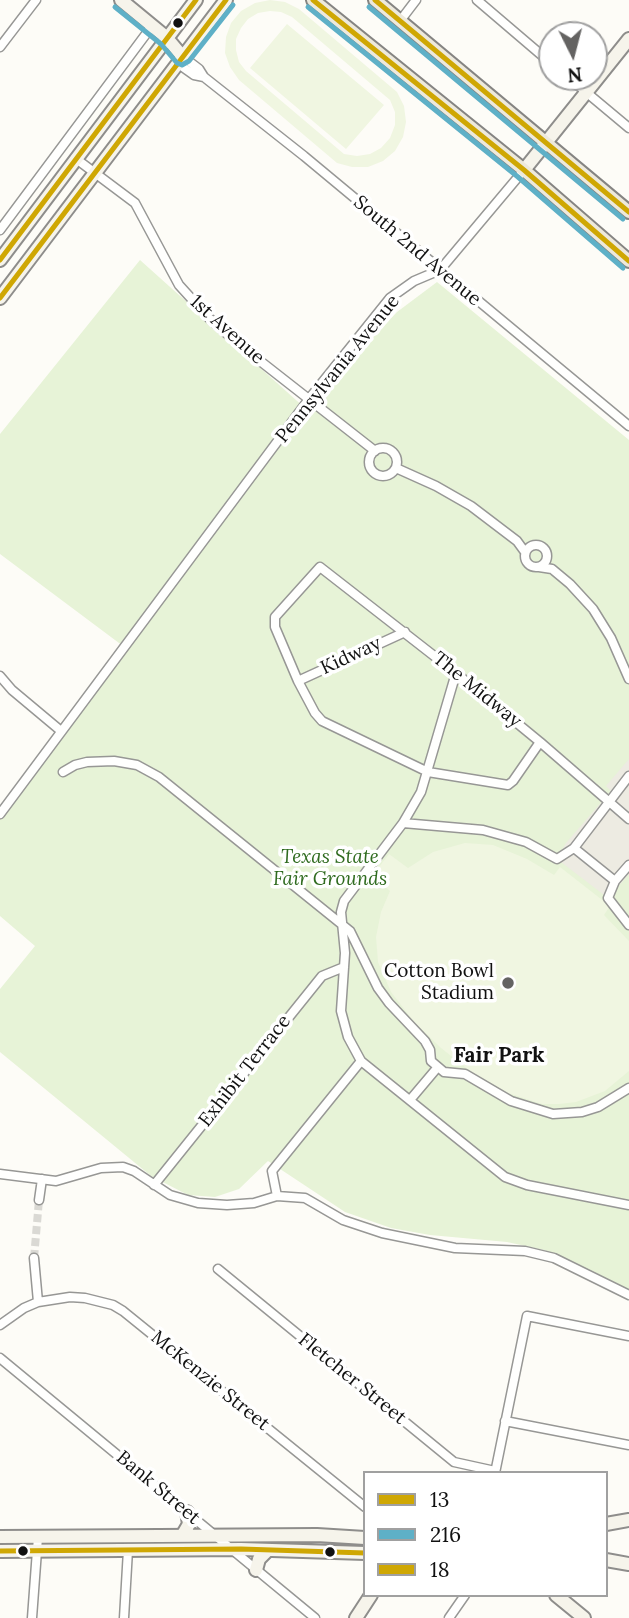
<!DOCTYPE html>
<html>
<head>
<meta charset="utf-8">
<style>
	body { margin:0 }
	#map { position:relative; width:629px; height:1618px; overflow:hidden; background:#fdfcf7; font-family:Lora,serif }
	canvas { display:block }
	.legend { position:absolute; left:363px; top:1471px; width:245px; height:126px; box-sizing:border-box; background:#fff; border:2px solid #a0a0a0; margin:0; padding:9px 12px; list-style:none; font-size:21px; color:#111 }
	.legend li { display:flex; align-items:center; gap:14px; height:35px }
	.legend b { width:35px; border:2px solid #a0a0a0 }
	.north { position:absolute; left:538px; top:21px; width:70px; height:70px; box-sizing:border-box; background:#fff; border:2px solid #a0a0a0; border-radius:50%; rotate:174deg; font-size:19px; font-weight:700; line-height:28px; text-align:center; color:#111 }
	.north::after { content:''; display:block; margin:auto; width:24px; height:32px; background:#646362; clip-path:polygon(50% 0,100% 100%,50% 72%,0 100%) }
</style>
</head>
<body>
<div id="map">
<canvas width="629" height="1618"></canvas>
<ul class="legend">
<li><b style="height:9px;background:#cfa703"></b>13</li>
<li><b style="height:9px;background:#5eb0c7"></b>216</li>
<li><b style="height:9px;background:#cfa703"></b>18</li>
</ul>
<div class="north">N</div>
</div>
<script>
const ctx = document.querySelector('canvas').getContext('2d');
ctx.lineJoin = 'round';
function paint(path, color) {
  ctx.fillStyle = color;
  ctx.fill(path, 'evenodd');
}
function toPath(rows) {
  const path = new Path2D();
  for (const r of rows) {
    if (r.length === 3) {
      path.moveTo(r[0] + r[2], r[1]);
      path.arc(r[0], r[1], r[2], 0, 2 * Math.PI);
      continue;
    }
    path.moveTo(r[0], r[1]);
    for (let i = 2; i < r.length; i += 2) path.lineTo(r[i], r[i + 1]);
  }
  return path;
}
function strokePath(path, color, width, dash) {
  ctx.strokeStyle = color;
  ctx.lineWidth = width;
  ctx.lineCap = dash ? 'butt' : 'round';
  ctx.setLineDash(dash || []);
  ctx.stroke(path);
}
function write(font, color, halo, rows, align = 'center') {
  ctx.font = font + ' Lora,serif';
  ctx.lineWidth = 7;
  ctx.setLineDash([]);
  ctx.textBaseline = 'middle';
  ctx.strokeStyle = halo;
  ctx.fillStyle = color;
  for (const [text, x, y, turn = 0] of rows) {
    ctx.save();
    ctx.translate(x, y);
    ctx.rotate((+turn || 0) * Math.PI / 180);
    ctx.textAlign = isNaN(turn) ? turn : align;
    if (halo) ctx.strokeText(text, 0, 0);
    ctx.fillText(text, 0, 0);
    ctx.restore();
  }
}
const green = toPath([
	[140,260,306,409,397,312,437,282,629,440,629,1290,544,1250,507,1242,430,1235,391,1228,345,1212,268,1161,239,1189,215,1197,188,1195,151,1176,0,1052,0,989,35,946,0,916,0,818,123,646,0,554,0,434]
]);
const pitch = toPath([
	[270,0,285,2,299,9,397,92,404,106,406,122,403,137,395,151,383,161,368,167,352,167,337,163,239,80,230,67,225,53,226,37,231,23,241,11,255,3],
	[270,11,281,12,292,17,390,100,395,112,395,125,390,138,381,148,370,154,357,156,344,154,246,71,239,62,236,50,236,39,241,28,248,19,258,13],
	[287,24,384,105,346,149,250,68],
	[465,843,493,845,527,859,554,875,560,867,610,906,604,915,629,941,629,1071,605,1091,576,1102,559,1104,542,1104,508,1093,470,1071,441,1048,414,1022,391,992,378,962,376,937,381,912,390,891,372,876,389,854,408,868,433,852]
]);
const plaza = toPath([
	[629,759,629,874,608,898,557,859,566,843,611,791,606,786]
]);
const streetTunnel = toPath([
	[34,1258,39,1200]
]);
const street = toPath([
	[477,0,552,64],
	[400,21,416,0],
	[0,47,36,0],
	[182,56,199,69,204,77,304,156,629,426],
	[177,63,194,75,204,77],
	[568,77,629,128],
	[75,158,135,203,179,285,209,318,241,346,375,451],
	[0,230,152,26],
	[383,462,14],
	[396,468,436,486,471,506,517,541,525,552],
	[536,556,11],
	[539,567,552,569,570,584,593,609,611,638,629,679],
	[0,676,12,690,61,731],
	[298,681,405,632],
	[540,742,513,781,508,785,428,772,322,721,315,713,298,681,275,627,275,617,320,567,456,673,540,742,629,819],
	[63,772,75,765,87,762,114,761,137,765,159,777,350,931,378,988,389,1003,425,1041,430,1050,431,1061,444,1072,465,1074,511,1101,553,1114,582,1112,598,1107,629,1088],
	[0,814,309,399,390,298,414,281,440,270,524,170],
	[403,823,483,830,526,842,557,859,574,848,615,881,608,898,629,925],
	[574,848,629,776],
	[615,881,629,865],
	[361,1061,505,1177,527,1185,629,1205],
	[410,1100,437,1068],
	[0,1174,56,1181,101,1168,123,1167,134,1171,170,1195,198,1203,227,1205,254,1203,277,1196,305,1198,343,1220,382,1233,455,1248,525,1251,554,1258,629,1295],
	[154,1185,322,976,344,967],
	[277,1196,272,1171,361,1061,348,1037,341,1011,345,953,341,912,344,901,403,823,421,792,456,673],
	[39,1200,42,1179],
	[218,1269,454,1462,495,1471],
	[38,1302,70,1297,85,1298,113,1305,123,1311,365,1507],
	[0,1325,24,1308,38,1302,34,1258],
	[0,1358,315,1618],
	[505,1421,629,1445],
	[495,1473,527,1316,629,1336],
	[32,1618,38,1537],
	[124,1618,128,1550],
	[449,1618,465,1595]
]);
const secondary = toPath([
	[121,0,167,38,182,56],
	[524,170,629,39],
	[0,260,196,0],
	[0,298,226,0],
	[606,1524,629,1520],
	[182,1536,189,1524,187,1512],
	[0,1537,317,1535,365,1538],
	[0,1551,241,1549,365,1553],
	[606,1560,629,1564],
	[256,1570,259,1559,268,1550],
	[556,1595,584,1618],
	[356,1618,371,1595]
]);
const primary = toPath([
	[313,0,524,170,629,261],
	[375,0,629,212]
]);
const bus1 = toPath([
	[313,0,524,170,629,261],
	[375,0,629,212],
	[0,260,196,0],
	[0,298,226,0]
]);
const bus2 = toPath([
	[115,7,161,44,177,63,182,65,189,61,233,5],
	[308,7,518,177,623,268],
	[369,7,623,219]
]);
const bus3 = toPath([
	[0,1551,241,1549,365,1553]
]);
const markers = [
	[178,23,6,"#111"],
	[508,983,7,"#646362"],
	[23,1551,6,"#111"],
	[330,1552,6,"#111"]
];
const streetNames = [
	["South 2nd Avenue",417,251,40],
	["1st Avenue",227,330,42],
	["Pennsylvania Avenue",338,369,-51],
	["Kidway",351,656,-25],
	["The Midway",477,690,39],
	["Exhibit Terrace",245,1071,-52],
	["Fletcher Street",352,1379,39],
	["McKenzie Street",210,1381,39],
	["Bank Street",158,1488,40]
];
const parkNames = [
	["Texas State",330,858],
	["Fair Grounds",330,880]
];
const poiNames = [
	["Cotton Bowl",494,972],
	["Stadium",494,994]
];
const neighbourhoodNames = [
	["Fair Park",499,1056]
];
paint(green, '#e7f3d7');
paint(pitch, '#f0f6e1');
paint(plaza, '#edebe2');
strokePath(streetTunnel, '#dad9d4', 8, [8, 4]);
strokePath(street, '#979795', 11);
strokePath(secondary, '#8e8d8b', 16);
strokePath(primary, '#858482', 16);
strokePath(street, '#fffffe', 8);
strokePath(secondary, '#f6f4eb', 12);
strokePath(primary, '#ede9dc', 12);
strokePath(bus1, '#cfa703', 5);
strokePath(bus2, '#5eb0c7', 5);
strokePath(bus3, '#cfa703', 5);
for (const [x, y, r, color] of markers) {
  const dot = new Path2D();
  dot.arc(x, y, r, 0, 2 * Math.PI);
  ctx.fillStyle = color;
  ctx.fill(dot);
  strokePath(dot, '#fff', 2.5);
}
write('19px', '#111', '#fff', streetNames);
write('italic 19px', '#2f6b1f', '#fff', parkNames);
write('19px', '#111', '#fff', poiNames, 'right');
write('bold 21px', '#111', '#fff', neighbourhoodNames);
</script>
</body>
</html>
